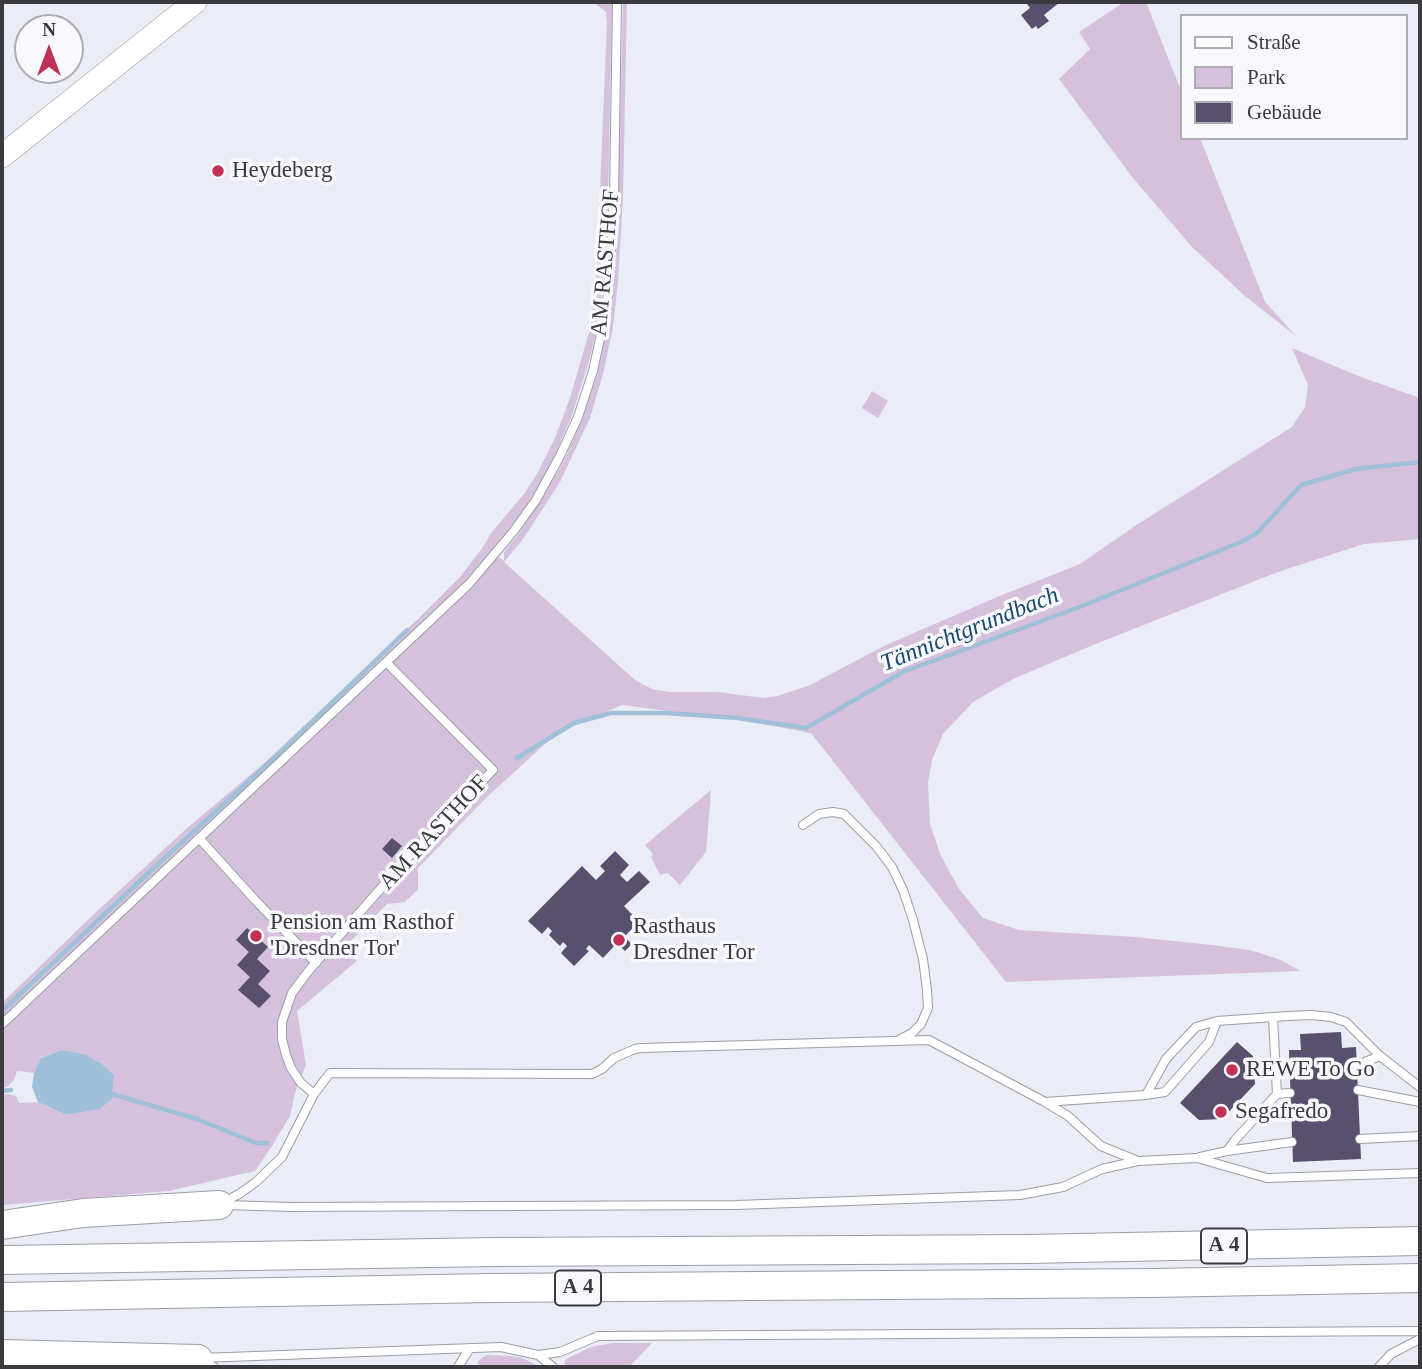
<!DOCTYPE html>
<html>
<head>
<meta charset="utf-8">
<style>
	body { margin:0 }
	#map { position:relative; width:1422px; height:1369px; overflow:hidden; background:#eaecf6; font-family:Georgia,serif }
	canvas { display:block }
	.frame { position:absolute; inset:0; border:4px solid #3b3b3f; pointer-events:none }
	.legend { position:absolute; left:1180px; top:14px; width:228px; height:126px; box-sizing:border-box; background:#f9f9fd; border:2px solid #adadb1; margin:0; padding:9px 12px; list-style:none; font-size:21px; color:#3b3b3f }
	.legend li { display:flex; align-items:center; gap:14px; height:35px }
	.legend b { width:35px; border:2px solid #adadb1 }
	.north { position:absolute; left:14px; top:14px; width:70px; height:70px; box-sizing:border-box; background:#f9f9fd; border:2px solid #adadb1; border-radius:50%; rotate:0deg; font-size:19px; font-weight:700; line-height:28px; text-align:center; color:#3b3b3f }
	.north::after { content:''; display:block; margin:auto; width:24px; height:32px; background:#c13155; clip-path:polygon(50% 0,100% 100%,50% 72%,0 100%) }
</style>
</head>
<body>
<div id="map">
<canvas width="1422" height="1369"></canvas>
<div class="frame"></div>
<ul class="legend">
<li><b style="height:9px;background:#fff"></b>Straße</li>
<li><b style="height:19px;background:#d6c1dd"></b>Park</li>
<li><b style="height:19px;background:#59506e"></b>Gebäude</li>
</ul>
<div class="north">N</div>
</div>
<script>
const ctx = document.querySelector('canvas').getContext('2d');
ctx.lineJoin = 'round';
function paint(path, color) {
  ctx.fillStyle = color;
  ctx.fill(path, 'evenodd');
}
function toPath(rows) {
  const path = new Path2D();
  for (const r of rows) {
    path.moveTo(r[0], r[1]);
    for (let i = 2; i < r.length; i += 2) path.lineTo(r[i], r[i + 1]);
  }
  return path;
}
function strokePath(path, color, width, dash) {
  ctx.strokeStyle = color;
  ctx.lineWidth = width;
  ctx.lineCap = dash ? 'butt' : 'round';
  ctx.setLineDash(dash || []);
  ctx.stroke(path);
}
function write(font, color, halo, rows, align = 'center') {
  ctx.font = font + ' Georgia,serif';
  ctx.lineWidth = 7;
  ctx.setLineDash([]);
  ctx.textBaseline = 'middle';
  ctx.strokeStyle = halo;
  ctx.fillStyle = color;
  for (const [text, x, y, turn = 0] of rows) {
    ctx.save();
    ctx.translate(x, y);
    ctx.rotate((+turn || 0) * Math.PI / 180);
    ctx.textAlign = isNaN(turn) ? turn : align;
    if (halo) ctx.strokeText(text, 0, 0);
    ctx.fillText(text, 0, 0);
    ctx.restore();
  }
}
const green = toPath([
	[593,2,612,2,608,199,603,284,598,325,589,361,572,415,556,453,545,476,532,497,492,553,504,561,504,552,518,535,554,478,566,457,582,417,598,372,611,311,614,281,618,197,623,2,627,2,623,197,618,282,613,327,603,374,590,418,560,482,523,539,504,562,635,680,652,689,670,692,718,692,763,698,777,696,808,686,886,645,1002,595,1080,564,1138,524,1292,427,1305,407,1308,385,1292,348,1361,377,1420,398,1420,539,1364,544,1278,572,1098,643,1013,679,973,702,943,734,932,760,928,783,930,824,941,856,959,889,983,918,1019,930,1136,937,1211,945,1250,950,1281,960,1300,971,1006,982,811,733,751,722,622,705,557,733,486,798,418,868,418,889,405,902,387,904,344,948,357,961,297,1011,306,1065,295,1093,290,1116,272,1146,255,1171,169,1191,2,1205,2,1095,7,1094,16,1096,19,1103,38,1102,66,1115,99,1109,112,1099,114,1075,101,1063,84,1054,61,1050,40,1059,34,1073,17,1071,14,1080,7,1087,2,1088,2,1003,94,914,186,829,262,765,419,618,460,577,483,547,491,533,524,494,537,474,555,438,570,398,590,329,596,285,607,22,606,12],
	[1124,2,1146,2,1182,93,1182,138,1200,138,1265,302,1297,337,1245,296,1192,247,1133,178,1059,79,1090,49,1079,32],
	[872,391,888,401,878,418,862,408],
	[711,790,706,852,680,885,668,873,660,875,651,857,653,854,645,845],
	[612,1343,652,1343,629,1367,568,1367,564,1363,566,1359,591,1347],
	[486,1355,511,1356,522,1358,541,1367,478,1367,478,1361]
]);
const water = toPath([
	[61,1050,84,1054,101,1063,114,1075,112,1099,100,1109,66,1115,38,1102,32,1087,34,1073,40,1059]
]);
const stream = toPath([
	[517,758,574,723,611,713,665,713,738,718,806,728,903,672,1077,608,1241,542,1257,533,1301,485,1356,469,1420,462],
	[2,1011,144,877,283,750,407,630],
	[2,1091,11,1090],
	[112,1094,197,1119,256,1143,268,1143]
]);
const building = toPath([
	[1030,2,1060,2,1044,15,1049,21,1038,29,1036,26,1032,29,1021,15,1030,8,1027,4],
	[392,838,402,846,392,858,382,849],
	[615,851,629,865,620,875,627,882,639,871,650,882,624,906,639,922,624,937,632,944,625,951,617,943,603,958,589,945,586,949,589,951,574,966,561,953,567,946,563,942,560,946,549,935,552,931,548,927,542,934,528,921,582,866,596,880,605,871,600,866],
	[247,928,268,947,257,959,270,971,258,984,271,996,259,1008,238,990,250,977,237,965,249,952,236,940],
	[1341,1032,1342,1048,1356,1047,1361,1159,1293,1162,1289,1050,1301,1050,1300,1034],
	[1237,1042,1253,1056,1255,1084,1222,1119,1199,1120,1180,1103]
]);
const lane = toPath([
	[803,825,819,814,833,812,844,814,876,846,892,867,903,890,913,920,923,959,927,990,928,1008,921,1024,912,1033,899,1040],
	[199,838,255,900,316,963],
	[2,1024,469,584,513,532,536,500,560,456,578,417,593,371,606,311,609,282,614,197,617,2],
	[1357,1065,1380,1056],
	[1276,1068,1289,1068],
	[1358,1090,1420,1102],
	[314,1094,301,1083,291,1068,286,1055,282,1039,282,1022,292,993,310,969,411,854,493,770,387,663],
	[1277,1094,1290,1093],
	[1146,1095,1165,1092,1209,1042,1217,1021],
	[1045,1102,1146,1095,1166,1059,1196,1027,1217,1021,1288,1016,1311,1015,1331,1017,1346,1022,1380,1056,1420,1087],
	[1360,1139,1420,1136],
	[1227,1151,1235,1140,1277,1094,1273,1017],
	[1200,1157,1227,1151,1292,1142],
	[224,1202,239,1194,256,1182,282,1157,314,1094,330,1073,592,1074,602,1069,614,1058,635,1049,641,1048,929,1040,1045,1102,1068,1116,1101,1146,1138,1161],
	[225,1205,291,1207,736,1205,1020,1195,1063,1187,1102,1169,1138,1161,1197,1158,1267,1178,1420,1173],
	[538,1355,560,1352,598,1336,1420,1331],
	[201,1358,501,1347,538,1355,553,1367],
	[201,1360,214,1367],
	[458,1367,470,1348],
	[1379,1367,1391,1354,1420,1339]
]);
const secondary = toPath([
	[2,156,195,2]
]);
const highway = toPath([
	[2,1225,83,1213,219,1205],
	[2,1260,495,1252,1029,1249,1420,1241],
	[2,1297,491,1288,1154,1283,1420,1278],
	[2,1354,198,1359]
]);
const markers = [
	[218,171,7,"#c13155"],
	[256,936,7,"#c13155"],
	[619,940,7,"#c13155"],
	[1232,1070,7,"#c13155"],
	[1221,1112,7,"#c13155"]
];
const shields = [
	[1224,1246,46],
	[578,1288,46]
];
const shieldNames = [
	["A 4",1224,1246],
	["A 4",578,1288]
];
const poiNames = [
	["Heydeberg",232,171],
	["Pension am Rasthof",270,923],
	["'Dresdner Tor'",270,949],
	["Rasthaus",633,927],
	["Dresdner Tor",633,953],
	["REWE To Go",1246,1070],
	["Segafredo",1235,1112]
];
const streetNames = [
	["AM RASTHOF",606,263,-85],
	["AM RASTHOF",434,833,-47]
];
const waterNames = [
	["Tännichtgrundbach",970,630,-22]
];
paint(green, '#d6c1dd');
paint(water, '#a0bfd9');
strokePath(stream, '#a0bfd9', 4.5);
paint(building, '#59506e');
strokePath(lane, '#9c9da6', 10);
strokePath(secondary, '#9c9da6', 24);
strokePath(highway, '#9c9da6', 30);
strokePath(lane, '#fff', 8);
strokePath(secondary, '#fff', 23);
strokePath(highway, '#fff', 28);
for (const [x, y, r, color] of markers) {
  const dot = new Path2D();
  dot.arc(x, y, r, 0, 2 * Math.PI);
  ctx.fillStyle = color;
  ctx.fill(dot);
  strokePath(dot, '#f9f9fd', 2.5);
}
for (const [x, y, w] of shields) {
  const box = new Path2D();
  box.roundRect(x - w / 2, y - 17.5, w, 35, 5);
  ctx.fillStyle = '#f9f9fd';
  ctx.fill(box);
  strokePath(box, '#3b3b3f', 2);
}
write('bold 21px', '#3b3b3f', null, shieldNames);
write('23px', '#3b3b3f', '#f9f9fd', poiNames, 'left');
write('23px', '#3b3b3f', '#f9f9fd', streetNames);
write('italic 24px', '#18496e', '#f9f9fd', waterNames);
</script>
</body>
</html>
